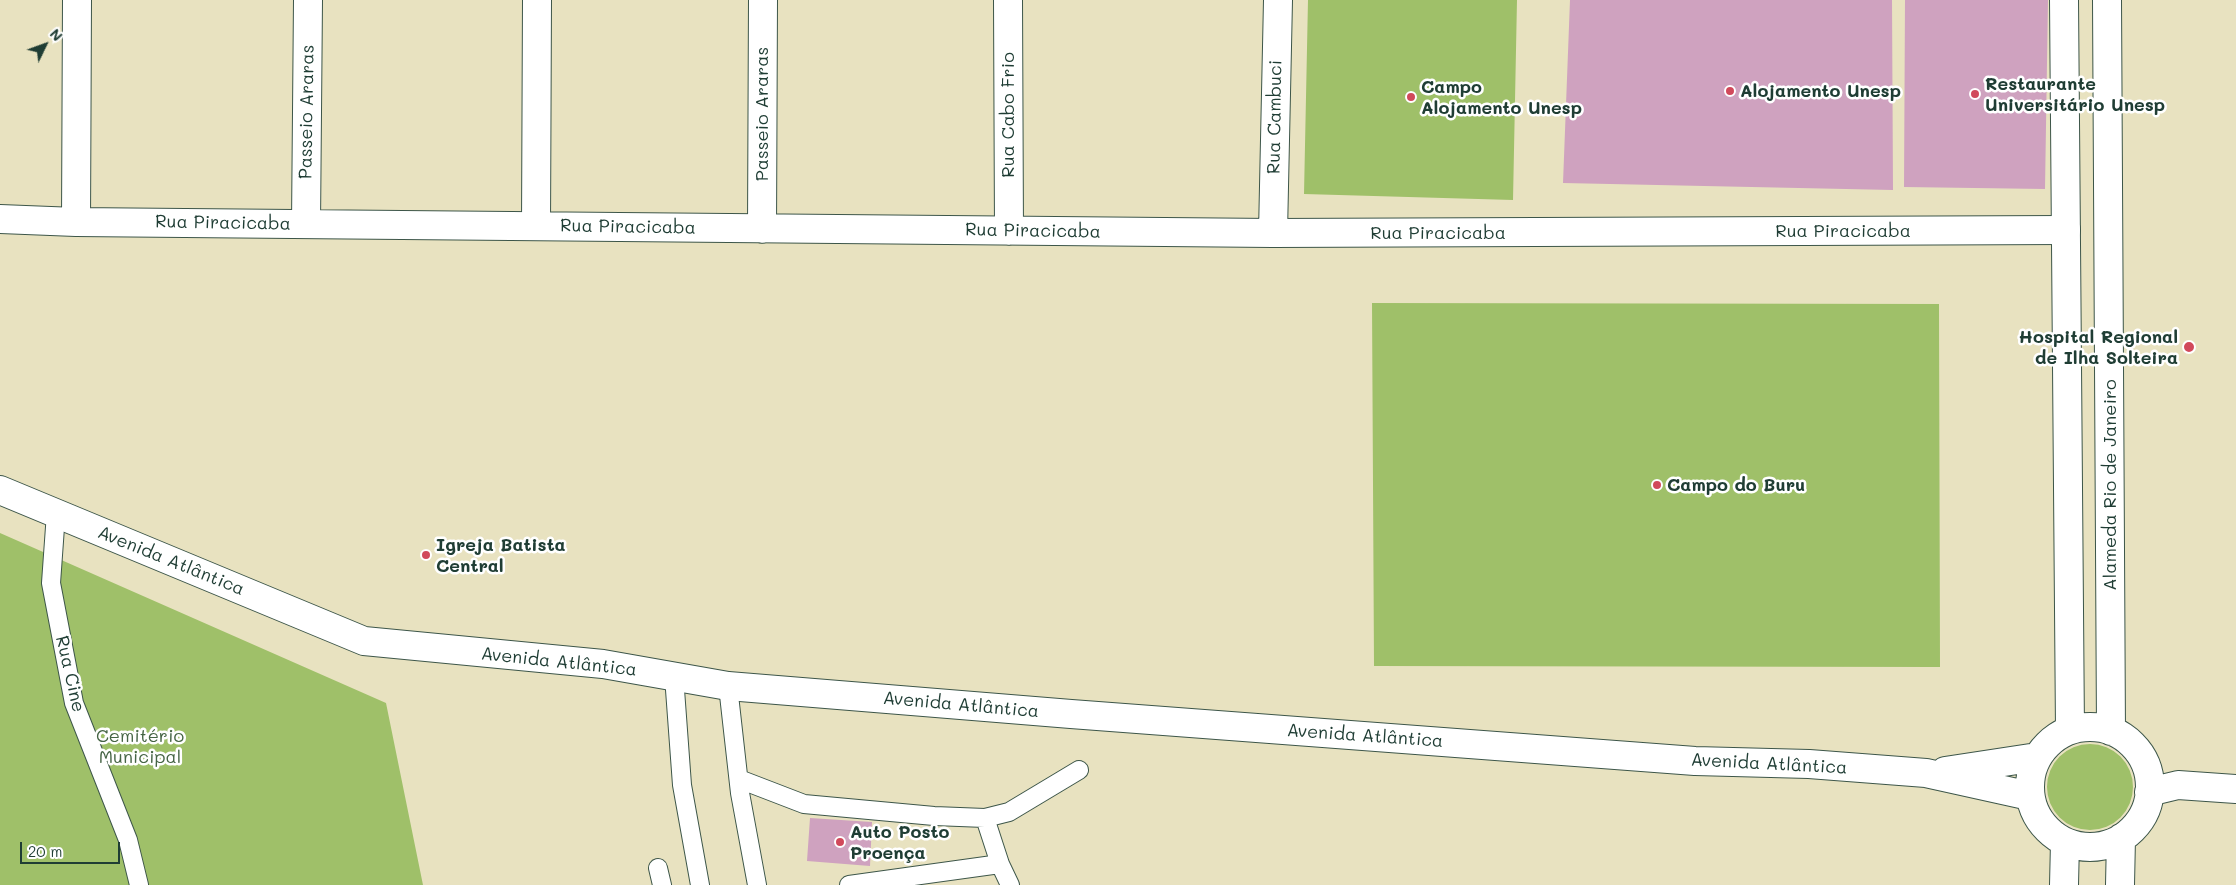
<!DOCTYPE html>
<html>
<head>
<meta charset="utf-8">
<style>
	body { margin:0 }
	#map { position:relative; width:2236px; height:885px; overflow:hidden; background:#e8e2c0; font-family:Mali,sans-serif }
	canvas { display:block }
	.north { position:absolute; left:20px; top:20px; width:50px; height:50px; -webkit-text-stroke:4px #fff; paint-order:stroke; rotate:48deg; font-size:14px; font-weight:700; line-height:20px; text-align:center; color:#1f3d34 }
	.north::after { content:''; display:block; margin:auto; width:18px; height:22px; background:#1f3d34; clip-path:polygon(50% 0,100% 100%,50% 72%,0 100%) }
	.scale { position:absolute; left:20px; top:842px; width:100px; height:22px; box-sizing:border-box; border:2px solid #1f3d34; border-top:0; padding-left:6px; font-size:15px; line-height:18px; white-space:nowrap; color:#1f3d34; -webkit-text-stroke:4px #fff; paint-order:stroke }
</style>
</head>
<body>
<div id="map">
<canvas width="2236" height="885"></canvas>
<div class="north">N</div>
<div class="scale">20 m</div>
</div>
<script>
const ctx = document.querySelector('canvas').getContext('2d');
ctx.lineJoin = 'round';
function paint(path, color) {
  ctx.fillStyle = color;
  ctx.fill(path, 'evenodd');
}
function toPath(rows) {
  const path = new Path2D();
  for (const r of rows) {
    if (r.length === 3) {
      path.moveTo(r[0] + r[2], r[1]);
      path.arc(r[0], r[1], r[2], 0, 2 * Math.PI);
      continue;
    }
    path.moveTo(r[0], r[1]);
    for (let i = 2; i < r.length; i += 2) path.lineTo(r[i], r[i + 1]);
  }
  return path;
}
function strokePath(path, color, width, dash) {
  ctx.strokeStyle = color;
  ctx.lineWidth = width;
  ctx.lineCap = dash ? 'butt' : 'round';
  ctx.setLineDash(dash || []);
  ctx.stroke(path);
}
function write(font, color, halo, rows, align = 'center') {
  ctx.font = font + ' Mali,sans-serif';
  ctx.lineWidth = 5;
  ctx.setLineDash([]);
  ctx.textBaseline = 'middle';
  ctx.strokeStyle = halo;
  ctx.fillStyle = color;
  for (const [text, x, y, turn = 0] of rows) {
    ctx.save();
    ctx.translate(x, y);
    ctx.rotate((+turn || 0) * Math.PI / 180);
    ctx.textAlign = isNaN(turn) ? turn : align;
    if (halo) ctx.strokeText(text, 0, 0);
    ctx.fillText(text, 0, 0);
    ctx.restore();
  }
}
const green = toPath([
	[1308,0,1517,0,1513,200,1304,194],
	[1372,303,1939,304,1940,667,1374,666],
	[0,533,386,703,423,885,0,885],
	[2090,787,43]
]);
const building = toPath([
	[1570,0,1892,0,1893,190,1563,183],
	[1905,0,2048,0,2045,189,1904,187],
	[810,818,872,822,870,866,807,861]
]);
const lane = toPath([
	[56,513,51,583,74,703,128,840,139,885],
	[674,676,682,785,700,885],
	[728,686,740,793,757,885],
	[739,779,804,804,934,816,985,818],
	[658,868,662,885],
	[849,885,1000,864],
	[1010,885,1000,864,985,818,1009,812,1079,770]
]);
const street = toPath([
	[1008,0,1009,231],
	[0,219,76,222,1273,233,2066,230],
	[76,222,77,0],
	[306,224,308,0],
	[536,226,537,0],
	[762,229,763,0],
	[1273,233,1278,0]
]);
const secondary = toPath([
	[2064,0,2070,730],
	[2107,0,2111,731],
	[0,490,364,641,603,664,728,686,1071,714,1695,761,1809,764,1926,773,2030,796],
	[2090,787,60],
	[1945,771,2037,757],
	[2149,792,2178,785,2236,789],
	[2064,885,2065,842],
	[2120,885,2121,838]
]);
const markers = [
	[1730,91,5,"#d1495b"],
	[1975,94,5,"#d1495b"],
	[1411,97,5,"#d1495b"],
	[2189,347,6,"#d1495b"],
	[1657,485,5,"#d1495b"],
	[426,555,5,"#d1495b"],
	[840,842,5,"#d1495b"]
];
const poiNames = [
	["Restaurante",1985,84],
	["Universitário Unesp",1985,105],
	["Campo",1421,87],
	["Alojamento Unesp",1421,108],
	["Alojamento Unesp",1740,91],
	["Hospital Regional",2178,337,"right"],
	["de Ilha Solteira",2178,358,"right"],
	["Campo do Buru",1667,485],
	["Igreja Batista",436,545],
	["Central",436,566],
	["Auto Posto",850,832],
	["Proença",850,853]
];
const streetNames = [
	["Passeio Araras",307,112,-89],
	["Passeio Araras",762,114,-90],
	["Rua Cabo Frio",1008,115,-90],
	["Rua Cambuci",1275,117,-89],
	["Rua Piracicaba",223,223,1],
	["Rua Piracicaba",628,227,1],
	["Rua Piracicaba",1033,231,1],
	["Rua Piracicaba",1843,231],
	["Rua Piracicaba",1438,233],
	["Alameda Rio de Janeiro",2110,485,-90],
	["Avenida Atlântica",171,561,22],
	["Avenida Atlântica",559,662,6],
	["Rua Cine",70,674,77],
	["Avenida Atlântica",961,705,5],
	["Avenida Atlântica",1365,736,4],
	["Avenida Atlântica",1769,764,3]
];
const parkNames = [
	["Cemitério",140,736],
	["Municipal",140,757]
];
paint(green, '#9fc069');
paint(building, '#cfa2bf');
strokePath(lane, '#3d5649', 20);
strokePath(street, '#3d5649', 30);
strokePath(secondary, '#3d5649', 30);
strokePath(lane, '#fff', 18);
strokePath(street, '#fff', 28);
strokePath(secondary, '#fff', 28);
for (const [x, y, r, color] of markers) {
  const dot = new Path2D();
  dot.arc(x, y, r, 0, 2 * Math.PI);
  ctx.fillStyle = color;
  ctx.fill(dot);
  strokePath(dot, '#fff', 2);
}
write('bold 18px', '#1f3d34', '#fff', poiNames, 'left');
write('18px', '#1f3d34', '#fff', streetNames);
write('18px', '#456444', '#fff', parkNames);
</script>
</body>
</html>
